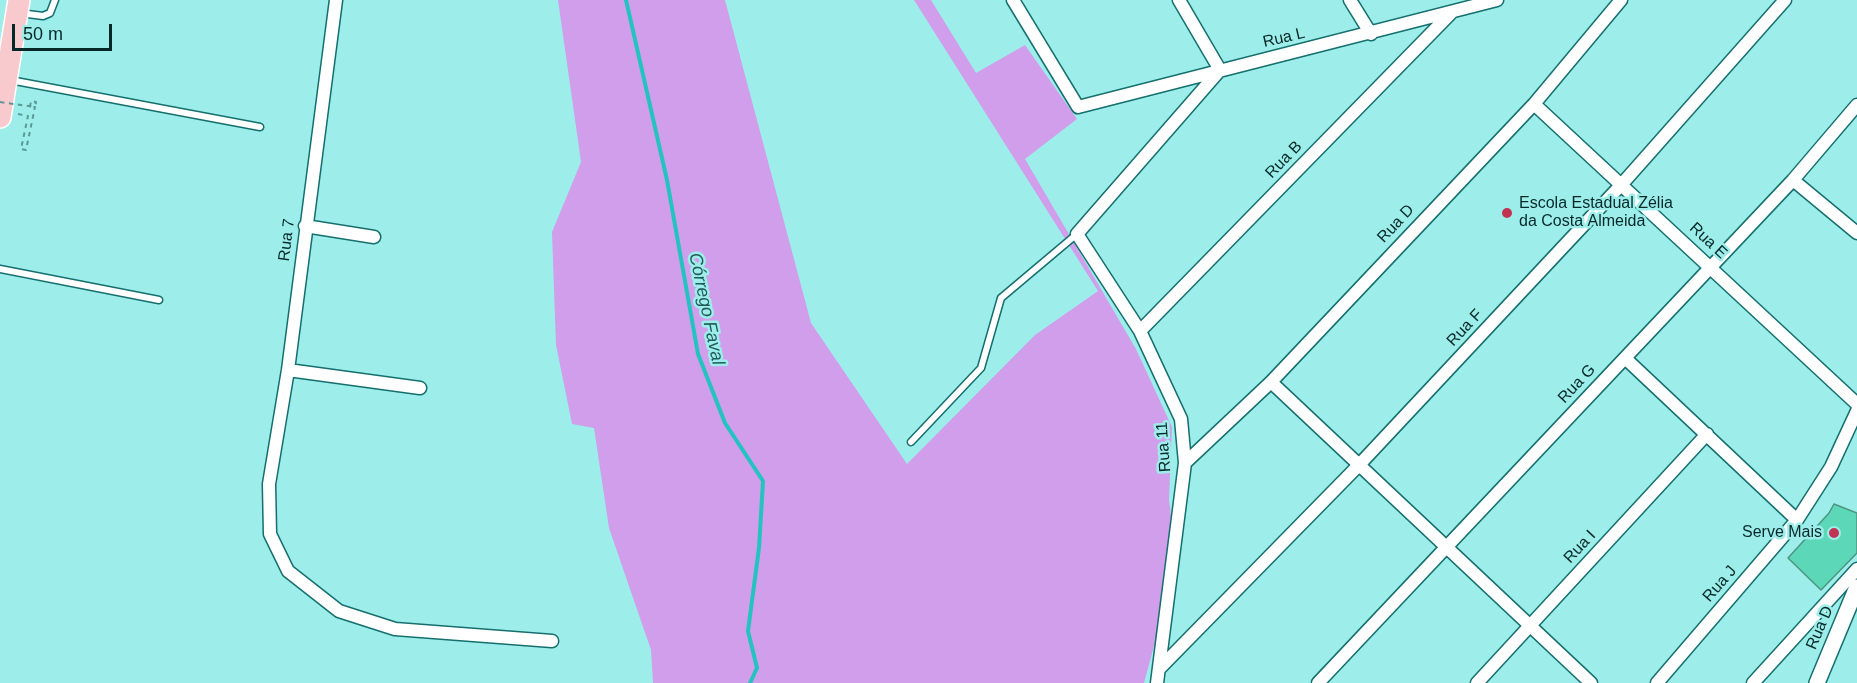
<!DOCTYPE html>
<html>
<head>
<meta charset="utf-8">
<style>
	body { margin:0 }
	#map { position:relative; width:1857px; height:683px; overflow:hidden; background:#9deeeb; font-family:Helvetica,sans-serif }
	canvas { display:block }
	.scale { position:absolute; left:12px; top:24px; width:100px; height:27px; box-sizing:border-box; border:3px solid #052928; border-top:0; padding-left:8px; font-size:18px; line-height:21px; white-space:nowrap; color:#052928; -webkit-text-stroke:4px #9deeeb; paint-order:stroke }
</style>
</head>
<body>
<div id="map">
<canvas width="1857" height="683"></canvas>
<div class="scale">50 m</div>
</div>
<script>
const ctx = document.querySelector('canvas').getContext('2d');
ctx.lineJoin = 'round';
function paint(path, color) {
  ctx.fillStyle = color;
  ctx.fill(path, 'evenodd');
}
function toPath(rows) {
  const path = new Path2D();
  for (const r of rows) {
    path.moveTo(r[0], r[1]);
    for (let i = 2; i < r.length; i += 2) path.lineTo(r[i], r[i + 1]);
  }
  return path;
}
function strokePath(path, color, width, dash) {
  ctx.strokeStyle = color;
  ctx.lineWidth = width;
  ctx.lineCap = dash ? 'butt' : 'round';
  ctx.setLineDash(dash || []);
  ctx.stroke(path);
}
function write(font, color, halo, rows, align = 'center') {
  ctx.font = font + ' Helvetica,sans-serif';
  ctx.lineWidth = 5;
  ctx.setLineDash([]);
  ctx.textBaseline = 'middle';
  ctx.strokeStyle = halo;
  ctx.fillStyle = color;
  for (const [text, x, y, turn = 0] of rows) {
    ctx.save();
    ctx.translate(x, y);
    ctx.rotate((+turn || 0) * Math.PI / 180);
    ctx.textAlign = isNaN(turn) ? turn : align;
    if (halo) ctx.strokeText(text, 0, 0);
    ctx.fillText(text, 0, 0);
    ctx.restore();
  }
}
const green = toPath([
	[558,0,725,0,811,323,907,464,1035,335,1098,291,914,0,931,0,976,73,1025,45,1077,119,1025,159,1136,349,1172,427,1169,500,1172,523,1161,620,1144,683,653,683,651,650,609,528,594,428,572,424,556,345,552,232,581,162]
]);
const stream = toPath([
	[626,0,667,180,698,354,725,423,763,481,759,548,748,631,757,668,750,683]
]);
const building = toPath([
	[1834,504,1857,513,1857,553,1821,590,1788,558,1829,513,1834,504]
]);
const path = toPath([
	[30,107,31,101,36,102,35,107],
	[18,114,28,116,21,149,26,150,35,107,30,107]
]);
const service = toPath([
	[20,13,43,16,50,13,55,0],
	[10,80,260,127],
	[0,269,159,300],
	[911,442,981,368,1001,298,1077,234]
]);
const minor = toPath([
	[336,0,288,370,269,484,270,534,288,571,339,611,395,629,552,641],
	[1013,0,1078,107,1497,0],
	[1179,0,1220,70],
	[1350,0,1371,34],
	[1534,104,1857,404],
	[1793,180,1857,233],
	[305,226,374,237],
	[1140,331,1452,12],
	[1625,358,1797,520],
	[288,370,420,388],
	[1271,382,1591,683],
	[1185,463,1271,382,1534,104,1621,0],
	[1159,669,1359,465,1622,184,1785,0],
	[1157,683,1185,463,1181,419,1140,331,1077,234,1220,70],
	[1318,683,1793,180,1857,105],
	[1477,683,1707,434],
	[1657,683,1797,520,1831,467,1857,411],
	[1753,683,1857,569]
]);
const tertiary = toPath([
	[1817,683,1857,587]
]);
const trunk = toPath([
	[0,117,19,0]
]);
const pathBridge = toPath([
	[0,102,35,107]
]);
const markers = [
	[1507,213,6,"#c23251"],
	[1834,533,6,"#c23251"]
];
const streetNames = [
	["Rua L",1284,38,-13],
	["Rua B",1284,160,-46],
	["Rua D",1396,224,-47],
	["Rua 7",287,240,-83],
	["Rua E",1708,241,43],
	["Rua F",1465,328,-47],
	["Rua G",1577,384,-47],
	["Rua 11",1164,447,-94],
	["Rua I",1580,547,-47],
	["Rua J",1720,584,-49],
	["Rua D",1820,628,-67]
];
const poiNames = [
	["Escola Estadual Zélia",1519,204],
	["da Costa Almeida",1519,222],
	["Serve Mais",1822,533,"right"]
];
const waterNames = [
	["Córrego Faval",706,309,78]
];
paint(green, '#d09eeb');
strokePath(stream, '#24c3c0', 4);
paint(building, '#5cd8b8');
strokePath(building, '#4d9581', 1.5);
strokePath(service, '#146f6e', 9);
strokePath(minor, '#146f6e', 15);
strokePath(tertiary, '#146f6e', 18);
strokePath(trunk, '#fff', 24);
strokePath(path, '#5b9896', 2, [4.5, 4.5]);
strokePath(service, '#fff', 6);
strokePath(minor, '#fff', 12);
strokePath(tertiary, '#fff', 15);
strokePath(trunk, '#f8cace', 21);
strokePath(pathBridge, '#5b9896', 2, [4.5, 4.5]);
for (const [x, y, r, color] of markers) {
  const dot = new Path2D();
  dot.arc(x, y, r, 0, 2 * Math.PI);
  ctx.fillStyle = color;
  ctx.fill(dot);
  strokePath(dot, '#9deeeb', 2);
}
write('16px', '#052928', '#9deeeb', streetNames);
write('16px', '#052928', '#9deeeb', poiNames, 'left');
write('italic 18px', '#205b5a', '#9deeeb', waterNames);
</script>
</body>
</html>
